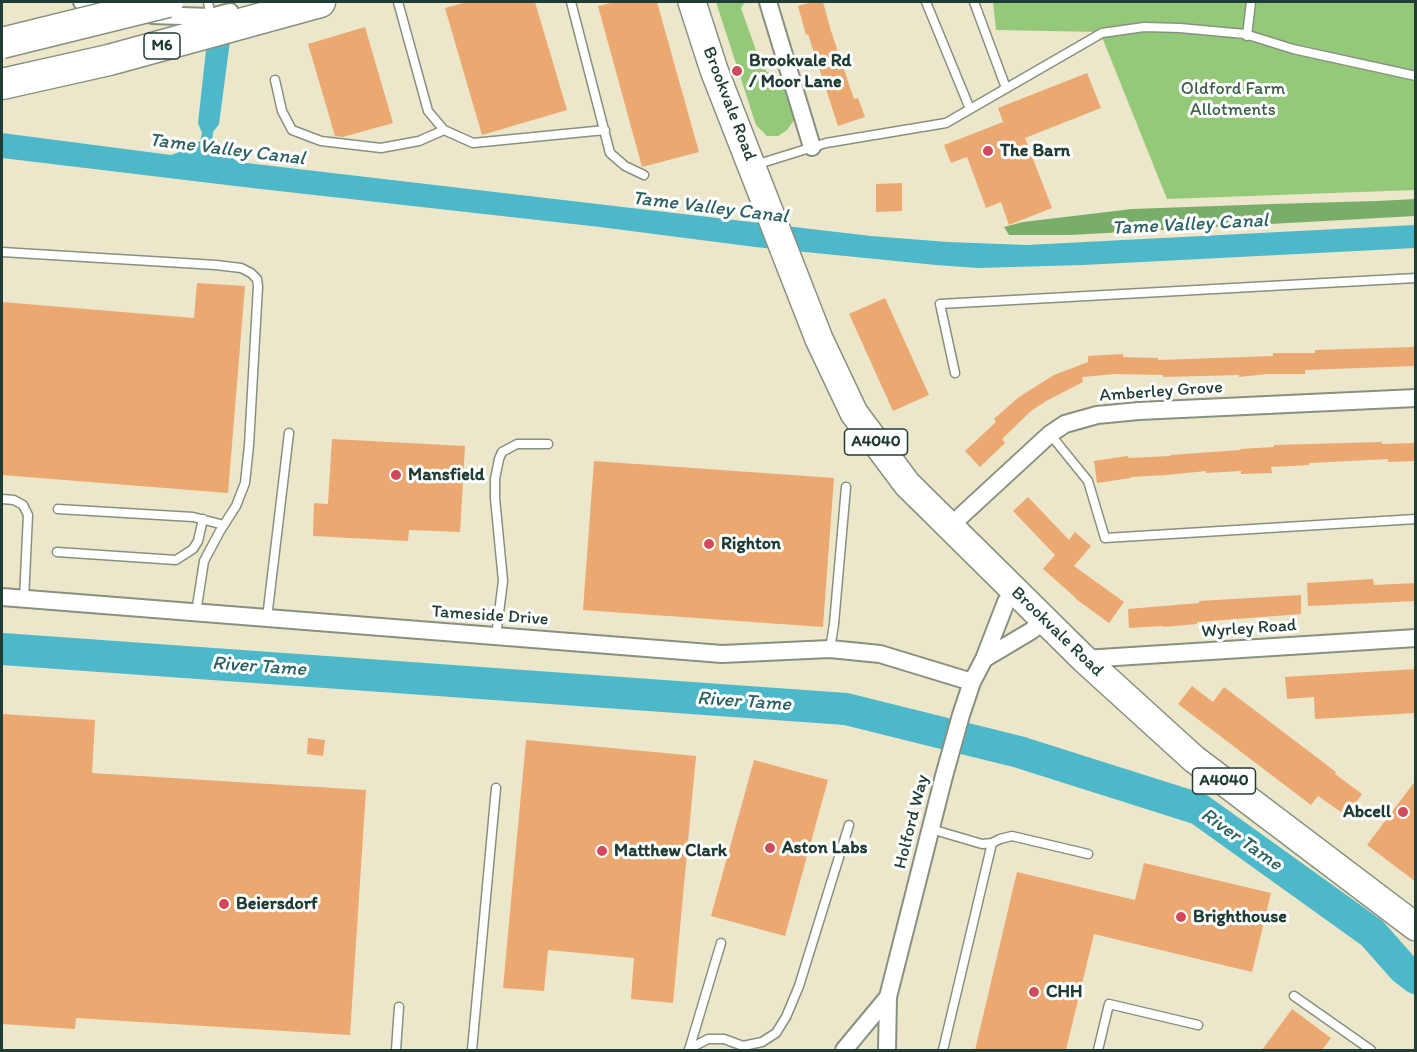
<!DOCTYPE html>
<html>
<head>
<meta charset="utf-8">
<style>
	body { margin:0 }
	#map { position:relative; width:1417px; height:1052px; overflow:hidden; background:#ece6ca; font-family:Itim,sans-serif }
	canvas { display:block }
	.frame { position:absolute; inset:0; border:3px solid #1f3d34; pointer-events:none }
</style>
</head>
<body>
<div id="map">
<canvas width="1417" height="1052"></canvas>
<div class="frame"></div>
</div>
<script>
const ctx = document.querySelector('canvas').getContext('2d');
ctx.lineJoin = 'round';
function paint(path, color) {
  ctx.fillStyle = color;
  ctx.fill(path, 'evenodd');
}
function toPath(rows) {
  const path = new Path2D();
  for (const r of rows) {
    path.moveTo(r[0], r[1]);
    for (let i = 2; i < r.length; i += 2) path.lineTo(r[i], r[i + 1]);
  }
  return path;
}
function strokePath(path, color, width, dash) {
  ctx.strokeStyle = color;
  ctx.lineWidth = width;
  ctx.lineCap = dash ? 'butt' : 'round';
  ctx.setLineDash(dash || []);
  ctx.stroke(path);
}
function write(font, color, halo, rows, align = 'center') {
  ctx.font = font + ' Itim,sans-serif';
  ctx.lineWidth = 6;
  ctx.setLineDash([]);
  ctx.textBaseline = 'middle';
  ctx.strokeStyle = halo;
  ctx.fillStyle = color;
  for (const [text, x, y, turn = 0] of rows) {
    ctx.save();
    ctx.translate(x, y);
    ctx.rotate((+turn || 0) * Math.PI / 180);
    ctx.textAlign = isNaN(turn) ? turn : align;
    if (halo) ctx.strokeText(text, 0, 0);
    ctx.fillText(text, 0, 0);
    ctx.restore();
  }
}
const green = toPath([
	[716,2,745,2,741,8,758,56,767,72,780,77,795,119,787,130,778,136,767,136,756,125],
	[993,2,1415,2,1415,190,1167,199,1100,32,996,30]
]);
const forest = toPath([
	[1415,199,1415,216,1070,235,1009,235,1004,227,1023,222,1132,209,1272,204,1378,201]
]);
const water = toPath([
	[207,41,230,41,219,124,213,132,212,143,238,162,871,236,948,242,1027,245,1415,225,1415,248,1083,265,978,268,936,265,755,247,600,227,252,188,2,158,2,133,171,155,191,148,200,141,202,133,198,123]
]);
const river = toPath([
	[2,649,846,709,1019,752,1199,809,1372,933,1403,968,1416,978]
]);
const building = toPath([
	[467,2,535,2,567,110,482,135,445,8],
	[615,2,657,2,699,152,642,167,598,6],
	[813,2,823,2,831,31,854,99,858,98,865,117,838,126,808,34,806,35,798,6],
	[365,27,393,123,343,137,335,136,308,44],
	[1087,73,1101,108,1025,138,1052,208,1009,225,1001,202,986,208,967,157,951,163,944,145,1003,122,998,108],
	[902,183,902,211,876,212,876,184],
	[197,283,245,286,228,493,2,475,2,302,194,318],
	[885,298,929,395,893,411,849,314],
	[1414,347,1415,366,1305,370,1305,374,1267,374,1239,377,1239,375,1163,377,1163,375,1115,374,1082,377,1083,382,1046,401,1031,411,1002,439,1005,443,980,467,965,451,996,422,994,419,1019,397,1054,375,1088,362,1088,356,1123,354,1123,357,1158,358,1158,360,1273,356,1273,353,1315,353,1315,350],
	[332,439,465,446,460,532,409,530,408,541,313,536,314,503,328,504],
	[1382,442,1382,444,1416,443,1416,461,1388,462,1388,459,1309,463,1309,465,1271,467,1272,473,1241,474,1241,471,1206,473,1206,471,1167,475,1131,477,1131,478,1097,483,1094,461,1128,456,1128,458,1171,456,1170,455,1240,450,1240,449,1274,447,1274,445],
	[594,461,834,478,823,627,583,610],
	[1028,497,1069,540,1075,532,1091,546,1074,566,1124,602,1109,623,1076,599,1076,598,1043,569,1055,555,1013,511],
	[1373,579,1374,585,1416,583,1416,601,1308,606,1307,583],
	[1301,595,1301,614,1197,622,1197,624,1163,627,1163,626,1129,628,1128,609,1199,603,1199,601],
	[1416,669,1416,713,1315,719,1314,697,1287,699,1285,677],
	[1192,686,1213,702,1224,687,1336,772,1335,774,1362,794,1347,816,1318,796,1311,805,1178,704],
	[2,714,95,720,92,773,366,790,350,1035,76,1018,75,1029,2,1024],
	[308,738,325,740,323,756,307,754],
	[526,740,696,756,673,1003,631,999,634,958,548,950,544,991,503,988],
	[754,760,828,780,785,936,711,916],
	[1416,780,1416,882,1367,845],
	[1144,863,1271,893,1252,972,1094,934,1066,1050,975,1050,1017,872,1135,900],
	[1292,1009,1331,1038,1322,1050,1262,1050]
]);
const service = toPath([
	[208,2,211,17],
	[398,2,428,111,444,130,473,143,605,130],
	[571,2,610,153,625,166,644,175],
	[926,2,970,109],
	[974,2,1006,88],
	[1247,36,1251,2],
	[275,80,282,111,292,130,321,141,381,148,419,141,444,130],
	[755,165,826,143,946,123,1102,33,1144,27,1180,28,1245,34,1293,49,1416,76],
	[2,252,216,265,241,268,251,273,257,279,258,286,249,445,245,483,236,506,220,531,204,561,196,613],
	[955,373,940,304,1416,278],
	[1050,434,1088,481,1105,538,1416,519],
	[2,499,14,500,23,505,28,515,24,599],
	[58,509,193,517,224,525],
	[57,552,176,560,193,549,198,541,203,519],
	[267,618,289,433],
	[496,636,503,581,495,498,495,479,499,459,502,452,517,444,548,444],
	[830,649,834,624,846,487],
	[931,829,982,844,992,843,1000,839,1012,836,1088,854],
	[1294,996,1371,1050],
	[689,1049,708,1039,724,1039,743,1046,762,1042,776,1033,786,1017,799,986,849,825],
	[396,1050,399,1007],
	[472,1050,496,788],
	[689,1050,721,943],
	[943,1050,992,843],
	[1098,1050,1109,1004,1198,1025]
]);
const minor = toPath([
	[82,2,117,8],
	[768,2,812,147],
	[152,15,211,17,230,12],
	[951,528,961,516,1050,434,1065,424,1097,415,1139,411,1416,398],
	[2,597,722,654,830,649,880,654,972,682],
	[984,659,1031,631,1045,620],
	[1084,659,1416,638],
	[888,997,944,776,961,715,972,682,984,659,1006,602,1014,591],
	[844,1050,888,997,887,1050]
]);
const primary = toPath([
	[692,2,714,70,819,339,854,413,907,484,1084,659,1194,759,1416,927]
]);
const motorway = toPath([
	[2,84,109,60,320,2]
]);
const motorwayBridge = toPath([
	[2,43,168,2]
]);
const markers = [
	[737,71,6,"#d1495b"],
	[988,151,6,"#d1495b"],
	[396,475,6,"#d1495b"],
	[709,544,6,"#d1495b"],
	[1403,812,6,"#d1495b"],
	[770,848,6,"#d1495b"],
	[602,851,6,"#d1495b"],
	[224,904,6,"#d1495b"],
	[1181,917,6,"#d1495b"],
	[1034,992,6,"#d1495b"]
];
const shields = [
	[162,46,36],
	[876,442,63],
	[1224,781,63]
];
const shieldNames = [
	["M6",162,46],
	["A4040",876,442],
	["A4040",1224,781]
];
const poiNames = [
	["Brookvale Rd",749,61],
	["/ Moor Lane",749,82],
	["The Barn",1000,151],
	["Mansfield",408,475],
	["Righton",721,544],
	["Abcell",1391,812,"right"],
	["Aston Labs",782,848],
	["Matthew Clark",614,851],
	["Beiersdorf",236,904],
	["Brighthouse",1193,917],
	["CHH",1046,992]
];
const parkNames = [
	["Oldford Farm",1233,89],
	["Allotments",1233,110]
];
const streetNames = [
	["Brookvale Road",729,104,69],
	["Amberley Grove",1161,392,-4],
	["Tameside Drive",490,616,4],
	["Wyrley Road",1249,629,-4],
	["Brookvale Road",1057,632,44],
	["Holford Way",912,822,-76]
];
const waterNames = [
	["Tame Valley Canal",227,150,7],
	["Tame Valley Canal",710,208,7],
	["Tame Valley Canal",1190,225,-3],
	["River Tame",259,667,4],
	["River Tame",744,702,4],
	["River Tame",1241,840,35]
];
paint(green, '#95c97a');
paint(forest, '#78ad6a');
paint(water, '#4cb8c9');
strokePath(river, '#4cb8c9', 32);
paint(building, '#eba871');
strokePath(service, '#86927f', 11);
strokePath(minor, '#86927f', 20);
strokePath(primary, '#86927f', 30);
strokePath(motorway, '#86927f', 33);
strokePath(service, '#fff', 8);
strokePath(minor, '#fff', 16);
strokePath(primary, '#fff', 27);
strokePath(motorway, '#fff', 30);
strokePath(motorwayBridge, '#86927f', 33, []);
strokePath(motorwayBridge, '#fff', 30);
for (const [x, y, r, color] of markers) {
  const dot = new Path2D();
  dot.arc(x, y, r, 0, 2 * Math.PI);
  ctx.fillStyle = color;
  ctx.fill(dot);
  strokePath(dot, '#fff', 2);
}
for (const [x, y, w] of shields) {
  const box = new Path2D();
  box.roundRect(x - w / 2, y - 13, w, 26, 4.5);
  ctx.fillStyle = '#fff';
  ctx.fill(box);
  strokePath(box, '#1f3d34', 1.5);
}
write('bold 16px', '#1f3d34', null, shieldNames);
write('bold 18px', '#1f3d34', '#fff', poiNames, 'left');
write('18px', '#3c6046', '#fff', parkNames);
write('18px', '#1f3d34', '#fff', streetNames);
write('italic 20px', '#2c6261', '#fff', waterNames);
</script>
</body>
</html>
